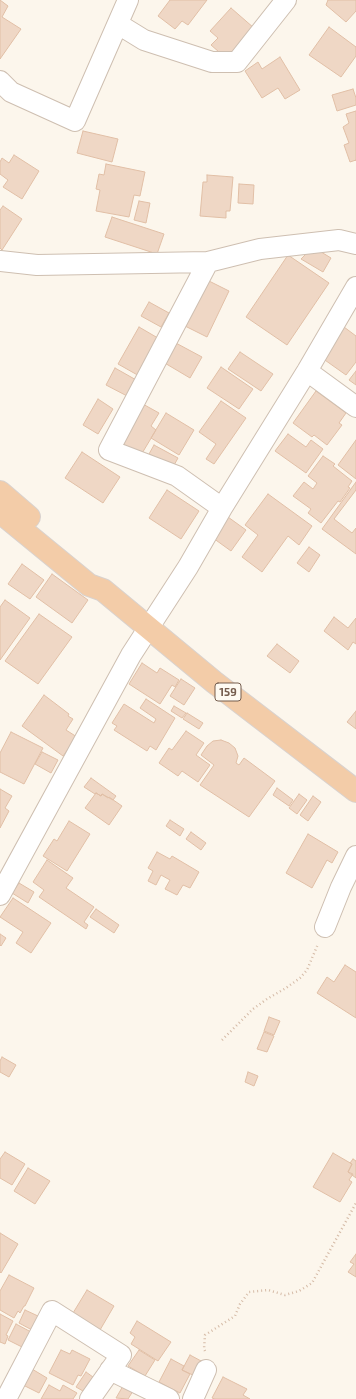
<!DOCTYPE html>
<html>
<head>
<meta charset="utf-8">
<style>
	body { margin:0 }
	canvas { display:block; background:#fcf6ec }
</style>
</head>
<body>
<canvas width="356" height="1399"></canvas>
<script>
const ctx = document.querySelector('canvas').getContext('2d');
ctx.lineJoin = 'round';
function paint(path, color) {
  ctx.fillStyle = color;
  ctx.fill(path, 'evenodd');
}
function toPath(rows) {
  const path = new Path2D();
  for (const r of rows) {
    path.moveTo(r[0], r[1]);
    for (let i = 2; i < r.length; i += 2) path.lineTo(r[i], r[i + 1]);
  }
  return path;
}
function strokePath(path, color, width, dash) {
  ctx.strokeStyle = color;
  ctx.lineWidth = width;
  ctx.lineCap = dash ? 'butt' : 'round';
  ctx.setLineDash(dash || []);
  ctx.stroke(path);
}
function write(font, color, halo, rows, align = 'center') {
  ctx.font = font + ' "Exo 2",sans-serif';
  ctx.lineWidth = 3;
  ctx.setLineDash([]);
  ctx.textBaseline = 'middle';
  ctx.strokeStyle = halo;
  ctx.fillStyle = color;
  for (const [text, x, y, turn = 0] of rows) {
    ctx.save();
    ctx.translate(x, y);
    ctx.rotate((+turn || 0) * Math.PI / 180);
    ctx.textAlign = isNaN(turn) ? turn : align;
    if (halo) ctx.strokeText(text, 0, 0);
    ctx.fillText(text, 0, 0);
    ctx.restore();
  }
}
const building = toPath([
	[0,0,8,6,2,17,21,29,0,59,0,0],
	[170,0,207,0,188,25,182,21,175,29,158,16,170,0],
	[328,0,356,0,356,11,346,22,326,5,328,0],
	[231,8,254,28,227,59,211,45,218,38,210,31,231,8],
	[329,27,356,47,356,56,341,77,309,55,329,27],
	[280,57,300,90,285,99,278,88,262,98,245,71,258,62,262,69,280,57],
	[353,89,356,98,356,105,337,111,332,95,353,89],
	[356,111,356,161,356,160,350,162,344,145,349,143,343,127,349,123,346,114,356,111],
	[83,131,118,139,112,162,77,153,83,131],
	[14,155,39,171,22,199,3,187,8,180,0,174,0,162,2,158,9,163,14,155],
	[106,164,145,172,140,196,134,195,129,217,96,211,100,190,96,189,99,174,104,175,106,164],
	[207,175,233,177,230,211,226,211,226,218,200,216,203,182,207,182,207,175],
	[239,184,254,185,253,204,238,203,239,184],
	[139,201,150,203,146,223,134,220,139,201],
	[3,206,22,219,2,250,0,248,0,210,3,206],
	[112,217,164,234,157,254,105,237,112,217],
	[313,247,331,258,323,272,301,259,313,247],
	[288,255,329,283,287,345,246,317,288,255],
	[205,279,229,291,207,337,183,325,205,279],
	[149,302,169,313,161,327,141,316,149,302],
	[139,327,163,341,141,377,118,364,139,327],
	[344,327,356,336,356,362,346,375,322,358,344,327],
	[174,342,202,357,190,378,163,362,174,342],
	[240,352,273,374,261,391,228,369,240,352],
	[221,367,253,389,239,409,207,388,221,367],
	[115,368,138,381,129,397,106,385,115,368],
	[356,371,356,385,349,380,356,371],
	[316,391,346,413,339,423,342,425,327,445,314,435,312,437,293,423,316,391],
	[98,399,113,409,98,434,83,425,98,399],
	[221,401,246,418,214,464,206,459,216,444,199,432,221,401],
	[141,403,159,413,151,426,156,430,141,455,118,441,141,403],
	[166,413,194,430,179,455,151,438,166,413],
	[288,434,306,447,311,440,323,449,306,473,275,451,288,434],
	[356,440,356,479,338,465,356,440],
	[154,445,178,458,173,467,149,454,154,445],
	[82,452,120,477,103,503,65,478,82,452],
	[323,456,335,464,333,466,352,481,348,487,350,488,340,502,338,501,321,523,308,513,311,509,293,496,304,482,313,489,317,483,308,476,323,456],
	[356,482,356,490,334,519,352,533,356,528,356,554,322,529,356,482],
	[167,490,199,511,181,539,149,518,167,490],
	[268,494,312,526,299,545,288,536,262,572,242,557,258,535,245,525,268,494],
	[228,517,246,530,231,551,213,538,228,517],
	[309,547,320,555,309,572,297,563,309,547],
	[22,564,44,580,30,599,8,584,22,564],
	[52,574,88,600,72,623,36,597,52,574],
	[5,600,30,618,0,660,0,607,5,600],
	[39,614,72,637,38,684,5,661,39,614],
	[334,617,348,628,356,618,356,644,353,642,348,650,324,631,334,617],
	[277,644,299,661,290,673,267,656,277,644],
	[142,663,157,673,160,668,179,680,175,687,172,685,160,704,129,684,142,663],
	[181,679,195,688,184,705,170,696,181,679],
	[44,695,69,714,68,716,73,719,66,730,77,737,63,756,22,726,44,695],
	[146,699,175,718,156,750,150,746,147,751,114,730,117,726,112,723,124,704,154,723,156,719,140,708,146,699],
	[174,706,186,713,182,718,171,711,174,706],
	[356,711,356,729,347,722,356,711],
	[187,713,203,723,199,729,183,719,187,713],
	[186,731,204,743,196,755,210,765,198,782,182,771,178,776,159,763,169,748,172,750,186,731],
	[11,732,43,748,24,784,0,772,0,753,11,732],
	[221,740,229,743,235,748,238,756,236,763,239,765,244,758,275,781,249,817,200,785,214,765,201,755,207,746,213,741,221,740],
	[42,752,58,760,51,773,35,764,42,752],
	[91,778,116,796,113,800,102,794,101,796,96,793,95,794,84,787,91,778],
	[277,788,293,800,289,806,273,795,277,788],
	[0,789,12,796,5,808,9,811,0,828,0,789],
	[96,793,101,796,102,794,108,798,109,797,122,806,109,825,85,808,96,793],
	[299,794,307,800,297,814,289,808,299,794],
	[313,796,321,802,308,821,300,815,313,796],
	[170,820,184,829,180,836,166,826,170,820],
	[69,821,90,834,67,871,43,856,54,839,57,841,69,821],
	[191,832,206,843,201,850,186,839,191,832],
	[308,834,338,852,332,863,327,860,312,888,286,873,308,834],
	[157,852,170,859,172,856,199,872,190,888,183,885,177,895,165,889,170,880,161,875,156,885,148,881,153,871,148,868,157,852],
	[47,860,73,878,66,888,94,907,84,922,88,925,86,929,39,897,44,890,33,882,47,860],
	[19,883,34,892,28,903,12,893,19,883],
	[13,898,51,923,31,953,16,943,23,932,0,917,13,898],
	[96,909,119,925,114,933,90,917,96,909],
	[0,934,6,938,1,946,0,945,0,934],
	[345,965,356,972,356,1018,317,993,327,977,334,982,345,965],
	[269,1017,280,1021,274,1035,264,1031,269,1017],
	[264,1032,274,1036,267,1052,257,1049,264,1032],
	[2,1057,16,1065,9,1077,0,1072,0,1061,2,1057],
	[248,1072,258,1076,254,1086,245,1082,248,1072],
	[5,1152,25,1164,12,1185,0,1178,0,1159,5,1152],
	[333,1153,352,1164,348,1172,353,1174,349,1180,352,1182,340,1202,313,1187,333,1153],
	[353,1159,356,1161,356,1178,348,1172,352,1164,350,1163,353,1159],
	[28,1168,50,1181,35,1204,14,1191,28,1168],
	[0,1233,18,1244,1,1273,0,1272,0,1233],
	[356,1254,356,1277,348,1272,354,1264,350,1262,356,1254],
	[9,1275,34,1288,25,1306,24,1306,20,1313,18,1311,14,1318,0,1310,0,1291,9,1275],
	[87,1290,114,1306,100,1330,73,1313,87,1290],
	[25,1310,38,1316,32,1330,19,1323,25,1310],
	[0,1314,13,1321,6,1335,8,1336,5,1344,0,1342,0,1314],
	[137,1321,171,1342,158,1361,131,1344,135,1337,130,1333,137,1321],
	[16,1324,31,1332,24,1348,8,1340,16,1324],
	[61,1350,70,1354,72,1350,90,1359,81,1376,78,1375,73,1385,49,1373,61,1350],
	[139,1350,155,1360,145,1376,128,1366,139,1350],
	[190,1355,203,1362,195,1376,182,1370,190,1355],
	[171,1359,184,1366,182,1370,190,1374,180,1393,159,1382,171,1359],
	[32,1369,47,1378,39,1393,23,1385,32,1369],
	[86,1372,93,1377,83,1391,76,1387,86,1372],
	[223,1377,247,1389,243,1395,250,1399,215,1399,212,1398,223,1377],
	[49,1385,60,1391,63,1385,77,1393,73,1399,41,1399,49,1385],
	[123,1386,133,1391,128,1399,116,1398,123,1386]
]);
const path = toPath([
	[222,1040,253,1009,267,999,286,988,300,978,307,970,318,944],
	[205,1351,204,1349,205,1335,235,1316,240,1304,249,1292,268,1290,285,1295,299,1291,312,1283,356,1203]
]);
const minor = toPath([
	[118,24,144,40,212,62,237,62,286,0],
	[0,81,11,92,75,121,128,0],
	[0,261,37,265,208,262,260,249,339,240,356,244],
	[208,262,109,450,177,476,222,508],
	[307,371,356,407],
	[0,895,131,655,188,567,222,508,307,371,356,287],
	[325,927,341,887,356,856],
	[110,1370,169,1399],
	[6,1399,52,1311,121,1355,90,1399],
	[193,1399,206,1370]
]);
const trunk = toPath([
	[0,492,29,517],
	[0,512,89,585,103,590,214,682,356,791]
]);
const shields = [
	[228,692,26]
];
const shieldNames = [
	["159",228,692]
];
paint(building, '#efd7c5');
strokePath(building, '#e1bfa6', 1);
strokePath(minor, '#cebfb1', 22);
strokePath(trunk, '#d9d2ce', 24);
strokePath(path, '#d5bba7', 2.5, [1, 3]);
strokePath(minor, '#fff', 20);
strokePath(trunk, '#f3cca8', 22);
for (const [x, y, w] of shields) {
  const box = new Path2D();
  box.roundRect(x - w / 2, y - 9, w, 18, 3);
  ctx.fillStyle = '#fefaf2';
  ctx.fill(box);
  strokePath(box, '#765e4f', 1);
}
write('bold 11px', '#765e4f', null, shieldNames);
</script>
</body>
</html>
